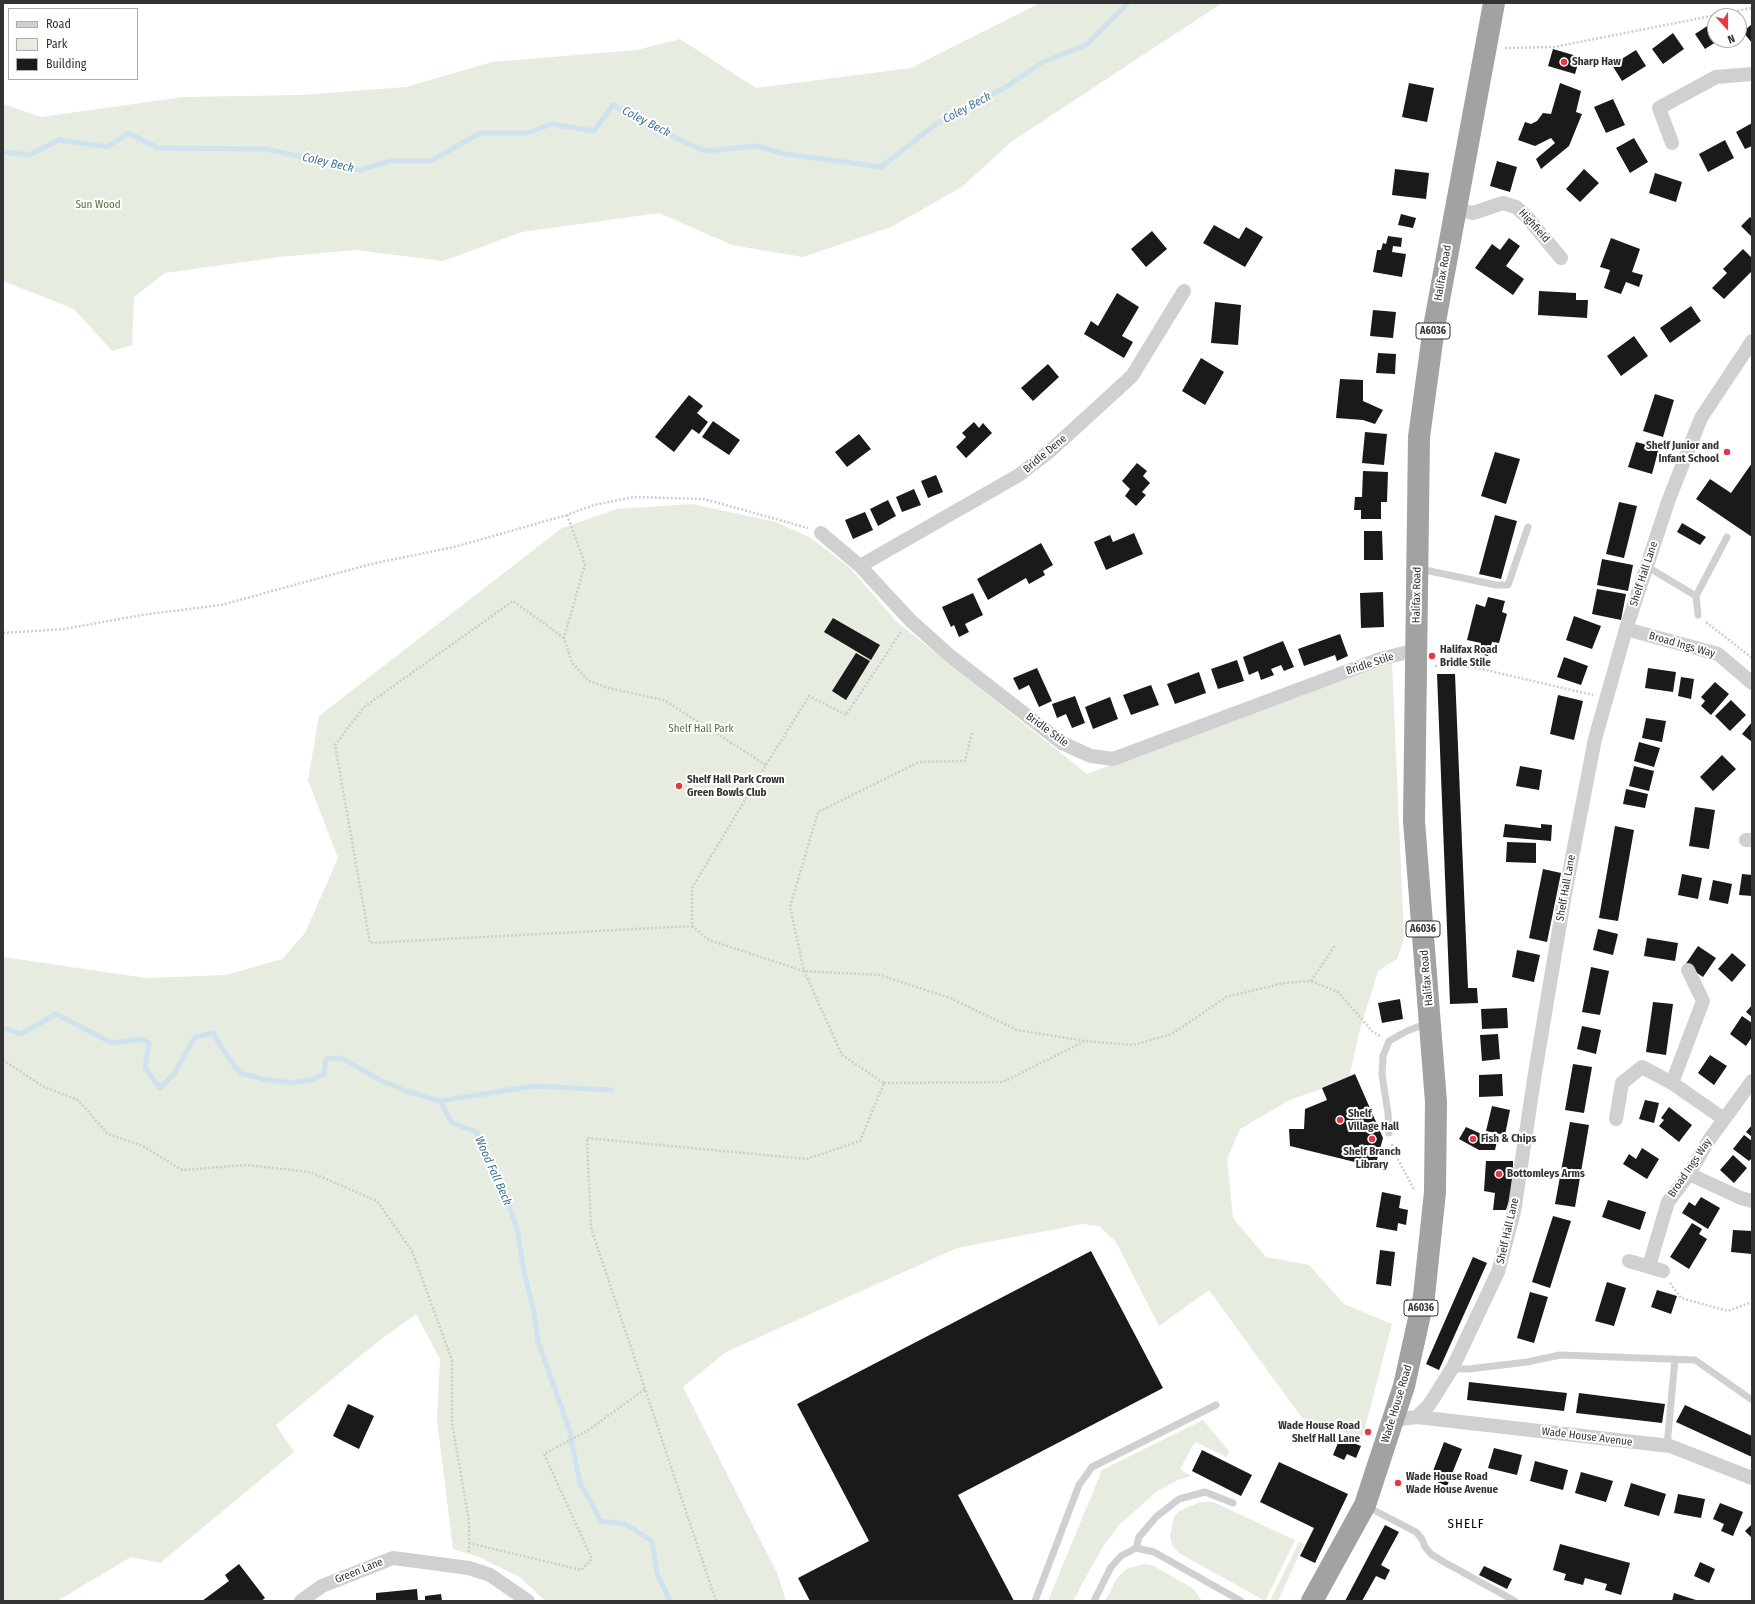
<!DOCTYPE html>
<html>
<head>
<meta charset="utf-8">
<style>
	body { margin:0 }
	#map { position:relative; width:1755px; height:1604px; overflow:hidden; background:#fff; font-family:"Fira Sans Condensed",sans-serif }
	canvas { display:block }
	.frame { position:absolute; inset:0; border:4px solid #333; pointer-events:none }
	.legend { position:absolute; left:8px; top:8px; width:130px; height:72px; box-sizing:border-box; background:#fff; border:1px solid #adadad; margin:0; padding:5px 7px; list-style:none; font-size:12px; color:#333 }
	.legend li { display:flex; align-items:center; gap:8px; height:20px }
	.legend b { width:20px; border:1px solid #adadad }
	.north { position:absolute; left:1707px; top:8px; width:40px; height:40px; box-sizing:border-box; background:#fff; border:1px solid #adadad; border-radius:50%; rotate:159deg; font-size:11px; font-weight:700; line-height:16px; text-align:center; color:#333 }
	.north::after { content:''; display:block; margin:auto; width:14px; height:18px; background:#e63946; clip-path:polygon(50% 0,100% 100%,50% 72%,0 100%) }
</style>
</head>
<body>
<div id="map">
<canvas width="1755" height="1604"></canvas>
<div class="frame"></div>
<ul class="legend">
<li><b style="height:5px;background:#d0d0d0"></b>Road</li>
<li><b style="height:11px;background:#e6ecdf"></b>Park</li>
<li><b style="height:11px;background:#1a1a1a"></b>Building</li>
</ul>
<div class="north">N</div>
</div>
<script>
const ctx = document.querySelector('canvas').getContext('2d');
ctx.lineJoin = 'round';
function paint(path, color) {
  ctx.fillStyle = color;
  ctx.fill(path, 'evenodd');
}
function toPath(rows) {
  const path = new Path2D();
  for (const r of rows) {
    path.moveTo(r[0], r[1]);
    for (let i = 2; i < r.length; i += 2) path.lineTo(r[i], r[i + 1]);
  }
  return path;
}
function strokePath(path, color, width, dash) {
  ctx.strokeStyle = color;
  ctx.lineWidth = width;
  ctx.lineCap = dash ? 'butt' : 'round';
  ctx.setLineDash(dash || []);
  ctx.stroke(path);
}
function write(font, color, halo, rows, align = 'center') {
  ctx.font = font + ' "Fira Sans Condensed",sans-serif';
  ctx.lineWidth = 4;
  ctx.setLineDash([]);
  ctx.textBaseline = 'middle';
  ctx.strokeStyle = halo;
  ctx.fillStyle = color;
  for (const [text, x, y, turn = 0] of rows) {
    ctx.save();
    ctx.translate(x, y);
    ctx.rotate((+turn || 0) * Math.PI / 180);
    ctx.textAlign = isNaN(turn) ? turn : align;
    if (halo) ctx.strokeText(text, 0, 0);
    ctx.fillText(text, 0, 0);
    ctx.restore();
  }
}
const green = toPath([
	[1040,3,1227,3,1219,5,1011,142,962,187,891,227,803,257,732,245,659,213,522,232,443,261,356,250,279,257,165,273,134,297,132,345,112,351,74,309,3,281,3,104,41,117,183,97,301,95,406,87,492,62,637,50,680,39,756,88,911,68],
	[692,504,776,522,811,538,850,568,896,621,1087,774,1392,662,1404,939,1397,959,1378,971,1359,1033,1349,1079,1290,1100,1240,1129,1227,1159,1233,1218,1266,1257,1309,1265,1344,1304,1392,1324,1362,1439,1302,1418,1209,1290,1159,1326,1116,1242,1099,1226,1082,1224,957,1248,726,1352,683,1387,777,1573,786,1601,545,1601,521,1578,479,1557,453,1549,437,1420,440,1359,416,1314,380,1340,276,1425,294,1452,160,1563,131,1557,57,1601,3,1601,3,957,146,978,226,975,282,959,305,933,338,858,308,780,319,716,562,528,617,509],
	[1203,1420,1229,1451,1227,1457,1195,1442,1180,1469,1191,1476,1178,1480,1156,1492,1120,1524,1104,1545,1093,1564,1073,1601,1048,1601,1102,1470],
	[1200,1502,1213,1502,1295,1540,1265,1601,1179,1553,1172,1545,1170,1536,1174,1517,1179,1511],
	[1299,1542,1304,1544,1278,1601,1270,1601],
	[1144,1564,1154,1566,1194,1589,1202,1601,1105,1601,1117,1578,1126,1569]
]);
const stream = toPath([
	[3,152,29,155,59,140,108,147,128,133,158,148,266,149,360,170,390,161,431,161,480,133,527,133,552,124,594,131,613,105,672,136,705,151,757,146,785,154,881,167,936,124,1006,87,1041,63,1086,45,1128,3],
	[3,1028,21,1034,56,1014,112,1043,140,1039,149,1043,145,1068,160,1088,174,1074,195,1037,213,1033,223,1050,240,1073,263,1079,291,1083,310,1080,324,1074,326,1059,341,1058,380,1080,406,1091,440,1101,452,1123,477,1132,506,1196,517,1229,523,1266,534,1313,538,1341,569,1429,580,1483,601,1521,625,1524,652,1541,657,1573,670,1601],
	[440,1101,534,1086,612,1090]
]);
const building = toPath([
	[1715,21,1715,40,1719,40,1705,49,1695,34],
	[1752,24,1752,43,1743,32],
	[1673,33,1684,49,1663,64,1652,49],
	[1553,49,1580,57,1575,74,1548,66],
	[1636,50,1646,66,1622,81,1612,65],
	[1409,83,1434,88,1427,122,1402,117],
	[1560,83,1581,91,1576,112,1582,114,1569,146,1541,169,1536,159,1555,143,1551,138,1535,146,1518,140,1525,122,1531,124,1537,121,1543,113,1551,114],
	[1613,99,1625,125,1606,133,1594,107],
	[1752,123,1752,146,1745,149,1736,132],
	[1634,138,1648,162,1630,173,1616,148],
	[1725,140,1734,158,1708,172,1699,154],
	[1497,161,1517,167,1510,192,1490,186],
	[1395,169,1429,173,1426,199,1392,195],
	[1584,169,1599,183,1580,202,1566,189],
	[1655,173,1682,182,1676,202,1649,193],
	[1401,214,1416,218,1413,228,1398,225],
	[1750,217,1752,219,1752,237,1741,226],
	[1214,225,1239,239,1246,227,1263,237,1245,267,1203,243],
	[1152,231,1167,249,1146,267,1131,249],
	[1388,236,1402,238,1401,247,1393,246,1392,252,1406,254,1402,277,1373,272,1377,250,1381,250,1383,243,1386,244],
	[1509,238,1520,246,1506,266,1524,279,1513,295,1475,268,1492,244,1500,250],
	[1611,238,1640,249,1632,272,1643,275,1639,287,1626,282,1621,294,1604,288,1610,270,1600,267],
	[1743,249,1752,258,1752,271,1724,299,1712,288,1727,273,1723,269],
	[1539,291,1576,293,1576,300,1588,300,1587,318,1538,315],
	[1117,293,1139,307,1122,336,1133,342,1124,358,1084,334,1091,321,1098,326],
	[1215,302,1241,305,1238,345,1211,343],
	[1691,306,1701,321,1670,343,1660,328],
	[1373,310,1396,312,1393,338,1370,336],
	[1634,336,1648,356,1621,376,1607,356],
	[1378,353,1396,354,1395,374,1376,373],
	[1201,358,1224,372,1205,405,1182,391],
	[1048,364,1059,377,1033,401,1021,388],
	[1340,379,1363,380,1363,401,1383,410,1375,424,1363,420,1336,418],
	[1655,394,1674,400,1663,437,1643,431],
	[689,395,703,406,697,413,708,422,699,434,692,429,674,452,655,437],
	[713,421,740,440,729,455,702,437],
	[974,422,979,428,983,423,992,433,966,458,956,447,966,437,962,433],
	[1365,432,1387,434,1384,465,1362,463],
	[859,434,871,449,847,467,835,452],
	[1636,442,1659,448,1652,474,1628,467],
	[1495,452,1520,459,1506,504,1481,496],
	[1137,463,1147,471,1143,476,1150,483,1142,492,1146,495,1136,506,1125,496,1130,489,1122,481],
	[1752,463,1752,537,1696,499,1710,479,1731,493],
	[1363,471,1388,472,1387,502,1381,502,1381,519,1361,519,1361,510,1354,510,1355,497,1362,497],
	[936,475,943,492,928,498,921,481],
	[914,489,921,505,902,512,896,497],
	[888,500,896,516,878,526,870,509],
	[1619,502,1637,506,1624,558,1606,554],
	[865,512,873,530,853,539,845,520],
	[1495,515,1517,521,1501,579,1479,574],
	[1682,523,1706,537,1700,545,1677,532],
	[1364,531,1382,531,1383,560,1364,560],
	[1134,533,1143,554,1106,570,1094,542,1110,535,1113,542],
	[1041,543,1053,565,1043,571,1045,575,1029,584,1026,578,988,600,977,579],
	[1602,559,1633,565,1628,591,1597,585],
	[1597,589,1626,594,1621,620,1592,614],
	[1383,592,1384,627,1361,628,1360,593],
	[973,593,983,615,965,624,969,632,959,637,954,625,951,627,942,607],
	[1488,597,1505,601,1502,612,1507,614,1499,643,1492,642,1488,656,1479,654,1481,643,1467,640,1476,604,1485,607],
	[1574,616,1601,626,1592,649,1566,640],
	[833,618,880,645,871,660,824,632],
	[1340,634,1348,656,1337,661,1335,655,1304,666,1298,649],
	[1283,641,1294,667,1284,671,1281,665,1271,669,1274,675,1261,680,1258,671,1249,675,1243,657],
	[856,653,870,661,846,700,832,691],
	[1564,657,1588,666,1581,685,1557,677],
	[1237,660,1244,681,1218,689,1211,669],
	[1037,668,1052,701,1039,707,1029,685,1019,690,1013,678],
	[1648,668,1676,672,1673,692,1645,688],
	[1199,672,1206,693,1175,704,1167,684],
	[1437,674,1455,674,1468,988,1477,988,1478,1003,1450,1004],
	[1681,677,1694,679,1691,699,1678,696],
	[1715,682,1729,694,1711,715,1701,706,1705,701,1701,697],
	[1151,685,1159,705,1131,715,1123,695],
	[1558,695,1583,701,1574,740,1550,734],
	[1075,696,1085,723,1072,728,1066,714,1057,718,1052,704],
	[1110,697,1118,719,1093,729,1085,707],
	[1731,700,1746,715,1730,731,1715,716],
	[1646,718,1666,721,1662,742,1642,738],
	[1752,722,1752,742,1742,734],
	[1639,742,1660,748,1654,767,1634,761],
	[1722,755,1736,769,1713,791,1700,777],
	[1520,766,1542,770,1539,790,1516,786],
	[1634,766,1654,771,1649,791,1629,786],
	[1626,789,1648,794,1645,808,1623,804],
	[1695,807,1715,810,1709,849,1689,846],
	[1505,824,1541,828,1541,824,1552,825,1551,841,1503,837],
	[1615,826,1634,830,1618,921,1599,918],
	[1507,842,1536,843,1536,863,1506,862],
	[1543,869,1561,873,1547,942,1529,938],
	[1682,874,1702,878,1698,899,1678,895],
	[1742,874,1752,875,1752,896,1739,895],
	[1713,880,1732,884,1728,904,1709,900],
	[1598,929,1618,934,1613,955,1593,950],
	[1647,938,1678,943,1675,961,1644,956],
	[1698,946,1716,958,1703,977,1685,965],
	[1517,950,1540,955,1534,982,1512,977],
	[1732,953,1746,965,1732,982,1718,969],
	[1591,967,1609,971,1600,1015,1582,1012],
	[1400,999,1403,1019,1382,1023,1378,1003],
	[1653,1002,1673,1004,1666,1055,1646,1052],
	[1752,1005,1752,1017,1746,1012],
	[1507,1008,1508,1028,1482,1029,1481,1009],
	[1742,1016,1752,1023,1752,1037,1746,1046,1730,1034],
	[1582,1026,1601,1030,1596,1054,1577,1049],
	[1498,1034,1500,1059,1482,1061,1480,1035],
	[1710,1055,1727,1066,1714,1085,1698,1073],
	[1573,1064,1592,1067,1584,1113,1565,1110],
	[1355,1074,1383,1138,1375,1167,1290,1146,1289,1129,1304,1129,1305,1109,1327,1100,1322,1088],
	[1502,1074,1503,1096,1479,1097,1479,1075],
	[1645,1100,1659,1103,1654,1123,1639,1119],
	[1492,1106,1510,1110,1505,1135,1486,1131],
	[1669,1107,1692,1125,1679,1142,1659,1126,1664,1120,1661,1118],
	[1570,1122,1589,1125,1575,1207,1555,1204],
	[1752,1125,1752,1137,1746,1132],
	[1466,1127,1497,1141,1495,1150,1479,1150,1459,1139],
	[1744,1135,1752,1141,1752,1158,1749,1161,1733,1149],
	[1642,1148,1659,1159,1647,1179,1623,1164,1629,1154,1636,1159],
	[1733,1155,1747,1168,1734,1183,1720,1170],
	[1486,1161,1513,1161,1513,1188,1506,1210,1493,1210,1495,1193,1484,1191],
	[1382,1192,1401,1196,1399,1208,1408,1210,1406,1225,1398,1223,1397,1231,1376,1227],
	[1701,1197,1720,1208,1708,1229,1682,1213,1689,1202,1695,1206],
	[1608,1200,1646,1212,1640,1230,1602,1217],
	[1553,1216,1571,1221,1550,1288,1532,1282],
	[1692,1223,1702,1229,1699,1234,1707,1239,1689,1269,1670,1257],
	[1733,1230,1752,1231,1752,1254,1731,1252],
	[1380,1250,1395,1252,1391,1286,1376,1284],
	[1091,1251,1163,1388,958,1495,1014,1601,810,1601,798,1578,869,1541,797,1404],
	[1473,1257,1487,1263,1439,1370,1426,1364],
	[1607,1282,1626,1288,1614,1326,1595,1321],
	[1657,1290,1677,1296,1671,1314,1651,1307],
	[1530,1292,1548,1297,1534,1343,1517,1338],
	[1469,1382,1567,1393,1564,1411,1467,1400],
	[1579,1393,1665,1404,1662,1423,1576,1413],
	[348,1404,374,1416,359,1449,333,1436],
	[1685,1405,1752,1436,1752,1457,1676,1422],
	[1340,1438,1361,1446,1356,1458,1347,1454,1344,1460,1333,1455],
	[1444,1442,1462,1449,1447,1486,1430,1479],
	[1494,1448,1522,1455,1517,1475,1488,1468],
	[1202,1450,1252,1475,1241,1496,1192,1471],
	[1535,1461,1568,1470,1563,1490,1530,1481],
	[1279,1462,1348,1494,1315,1563,1300,1556,1314,1528,1260,1502],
	[1581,1472,1613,1481,1606,1502,1575,1493],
	[1631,1483,1666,1494,1659,1516,1624,1506],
	[1678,1494,1705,1499,1701,1518,1674,1513],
	[1720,1503,1743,1512,1733,1536,1721,1531,1724,1524,1713,1519],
	[1752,1524,1752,1538,1745,1531],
	[1385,1525,1399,1532,1381,1565,1390,1570,1385,1580,1376,1576,1362,1601,1345,1601],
	[1560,1544,1630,1563,1621,1595,1605,1590,1607,1584,1585,1578,1583,1585,1564,1580,1566,1574,1553,1570],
	[1700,1562,1715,1569,1709,1583,1694,1576],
	[239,1564,265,1598,261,1601,202,1601,229,1581,225,1575],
	[1484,1566,1512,1579,1507,1589,1479,1575],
	[417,1589,418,1601,376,1601,376,1593],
	[1674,1593,1699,1601,1672,1601],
	[441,1594,442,1601,425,1601,425,1596]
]);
const path = toPath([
	[1505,48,1554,47,1752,8],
	[567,515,585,564,564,638,572,663,589,681,608,688,664,700,766,765],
	[1706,622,1752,658],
	[901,632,846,715,809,696,766,765,692,888,692,926,709,940,804,971,880,975,950,998,1017,1030,1085,1041,1133,1045,1172,1034,1226,997,1284,983,1311,981,1338,992,1372,1031,1380,1036],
	[3,633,64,629,142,615,221,605,371,564,454,547,567,515,594,505,634,497,704,499,808,528],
	[564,638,513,601,364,707,335,745,370,943,692,926],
	[1435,666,1473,667,1593,695],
	[1311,981,1336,944],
	[3,1060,44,1087,78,1100,108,1134,143,1146,182,1170,247,1165,310,1172,377,1201,412,1251,452,1360,452,1423,469,1521,469,1554],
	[884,1083,1003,1082,1085,1041],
	[1392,1144,1396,1156,1415,1191],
	[1670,1283,1681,1298,1728,1311,1752,1302],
	[469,1543,581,1570,592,1559,544,1454,587,1431,645,1389],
	[716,1601,591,1228,587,1138,807,1159,860,1141,884,1083,842,1055,804,971,790,907,818,812,919,762,965,761,972,733]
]);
const service = toPath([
	[1646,566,1696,596,1698,615],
	[1420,569,1496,585,1508,585,1528,527],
	[1696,596,1727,537],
	[1389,1133,1388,1113,1382,1075,1383,1056,1389,1041,1407,1031,1428,1023],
	[1452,1369,1469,1369,1527,1362,1560,1355,1695,1360,1752,1400],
	[1667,1446,1675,1359],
	[1366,1506,1416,1532,1422,1539,1425,1547,1431,1554,1444,1562,1515,1601],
	[1136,1548,1139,1537,1156,1517,1179,1499,1205,1492,1233,1503],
	[1035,1601,1079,1485,1092,1467,1216,1405],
	[1094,1601,1111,1567,1121,1556,1136,1548,1154,1552,1241,1601]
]);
const minor = toPath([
	[1672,143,1659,108,1716,77,1752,74],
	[1455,209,1473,213,1503,203,1516,207,1527,217,1561,258],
	[821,533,860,566,910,620,949,655,1062,743,1091,756,1113,759,1380,659,1416,650],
	[860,566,1019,475,1050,451,1132,376,1184,291],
	[1626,629,1718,654,1752,683],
	[1746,840,1752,840],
	[1672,1083,1703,1001,1688,970],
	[1616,1119,1622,1083,1642,1067,1672,1083,1724,1119],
	[1689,1174,1741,1198,1752,1201],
	[1629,1261,1663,1271],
	[1649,1266,1668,1202,1689,1174,1709,1140,1752,1081],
	[1417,1417,1670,1446,1752,1478],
	[1393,1420,1417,1417,1429,1405,1453,1367,1498,1272,1514,1212,1535,1073,1565,894,1595,739,1626,629,1669,499,1701,418,1752,341],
	[301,1601,322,1586,393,1558,469,1568,490,1575,528,1601]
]);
const trunk = toPath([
	[1312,1601,1365,1505,1404,1386,1424,1296,1435,1192,1436,1102,1414,821,1419,437,1434,327,1494,3]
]);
const markers = [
	[1564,62,4,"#e63946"],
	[1727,452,4,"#e63946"],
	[1432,656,4,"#e63946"],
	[679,786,4,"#e63946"],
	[1340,1120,4,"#e63946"],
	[1372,1139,4,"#e63946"],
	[1473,1139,4,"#e63946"],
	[1499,1174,4,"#e63946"],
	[1368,1432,4,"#e63946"],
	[1398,1483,4,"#e63946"]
];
const shields = [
	[1433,331,34],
	[1423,929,34],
	[1421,1308,34]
];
const shieldNames = [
	["A6036",1433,331],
	["A6036",1423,929],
	["A6036",1421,1308]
];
const poiNames = [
	["Sharp Haw",1572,62],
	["Shelf Junior and",1719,446,"right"],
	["Infant School",1719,459,"right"],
	["Halifax Road",1440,650],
	["Bridle Stile",1440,663],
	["Shelf Hall Park Crown",687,780],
	["Green Bowls Club",687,793],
	["Shelf",1348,1114],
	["Village Hall",1348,1127],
	["Fish & Chips",1481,1139],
	["Shelf Branch",1372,1152,"center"],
	["Library",1372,1165,"center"],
	["Bottomleys Arms",1507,1174],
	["Wade House Road",1360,1426,"right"],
	["Shelf Hall Lane",1360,1439,"right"],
	["Wade House Road",1406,1477],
	["Wade House Avenue",1406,1490]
];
const parkNames = [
	["Sun Wood",98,205],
	["Shelf Hall Park",701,729]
];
const streetNames = [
	["Highfield",1534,226,48],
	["Halifax Road",1443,273,-80],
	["Bridle Dene",1045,454,-40],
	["Shelf Hall Lane",1644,574,-72],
	["Halifax Road",1417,595,-89],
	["Broad Ings Way",1682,645,16],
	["Bridle Stile",1370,664,-18],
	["Bridle Stile",1047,730,36],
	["Shelf Hall Lane",1566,888,-80],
	["Halifax Road",1427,978,-95],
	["Broad Ings Way",1690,1168,-56],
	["Shelf Hall Lane",1508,1231,-77],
	["Wade House Road",1397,1404,-73],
	["Wade House Avenue",1587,1437,7],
	["Green Lane",359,1571,-22]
];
const waterNames = [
	["Coley Beck",967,108,-28],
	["Coley Beck",646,122,27],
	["Coley Beck",328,163,13],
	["Wood Fall Beck",493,1171,66]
];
const quarterNames = [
	["SHELF",1466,1524]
];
paint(green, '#e6ecdf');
strokePath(stream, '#cfe2ee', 5);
paint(building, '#1a1a1a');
strokePath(path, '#cdcdcd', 2.5, [2, 2]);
strokePath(service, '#d0d0d0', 7);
strokePath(minor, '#d0d0d0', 14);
strokePath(trunk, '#a2a2a2', 22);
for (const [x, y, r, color] of markers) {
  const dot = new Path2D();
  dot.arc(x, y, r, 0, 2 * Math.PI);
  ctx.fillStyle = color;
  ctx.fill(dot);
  strokePath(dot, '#fff', 1.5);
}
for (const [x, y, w] of shields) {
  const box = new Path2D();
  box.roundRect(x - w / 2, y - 8, w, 16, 3);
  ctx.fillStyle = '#fff';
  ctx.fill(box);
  strokePath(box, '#333', 1);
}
write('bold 10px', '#333', null, shieldNames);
write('bold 11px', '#333', '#fff', poiNames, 'left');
write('11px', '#56703f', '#fff', parkNames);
write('11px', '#333', '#fff', streetNames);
write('italic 12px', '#3f7597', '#fff', waterNames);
ctx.letterSpacing = '1px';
write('13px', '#000', '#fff', quarterNames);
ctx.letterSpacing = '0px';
</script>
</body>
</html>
